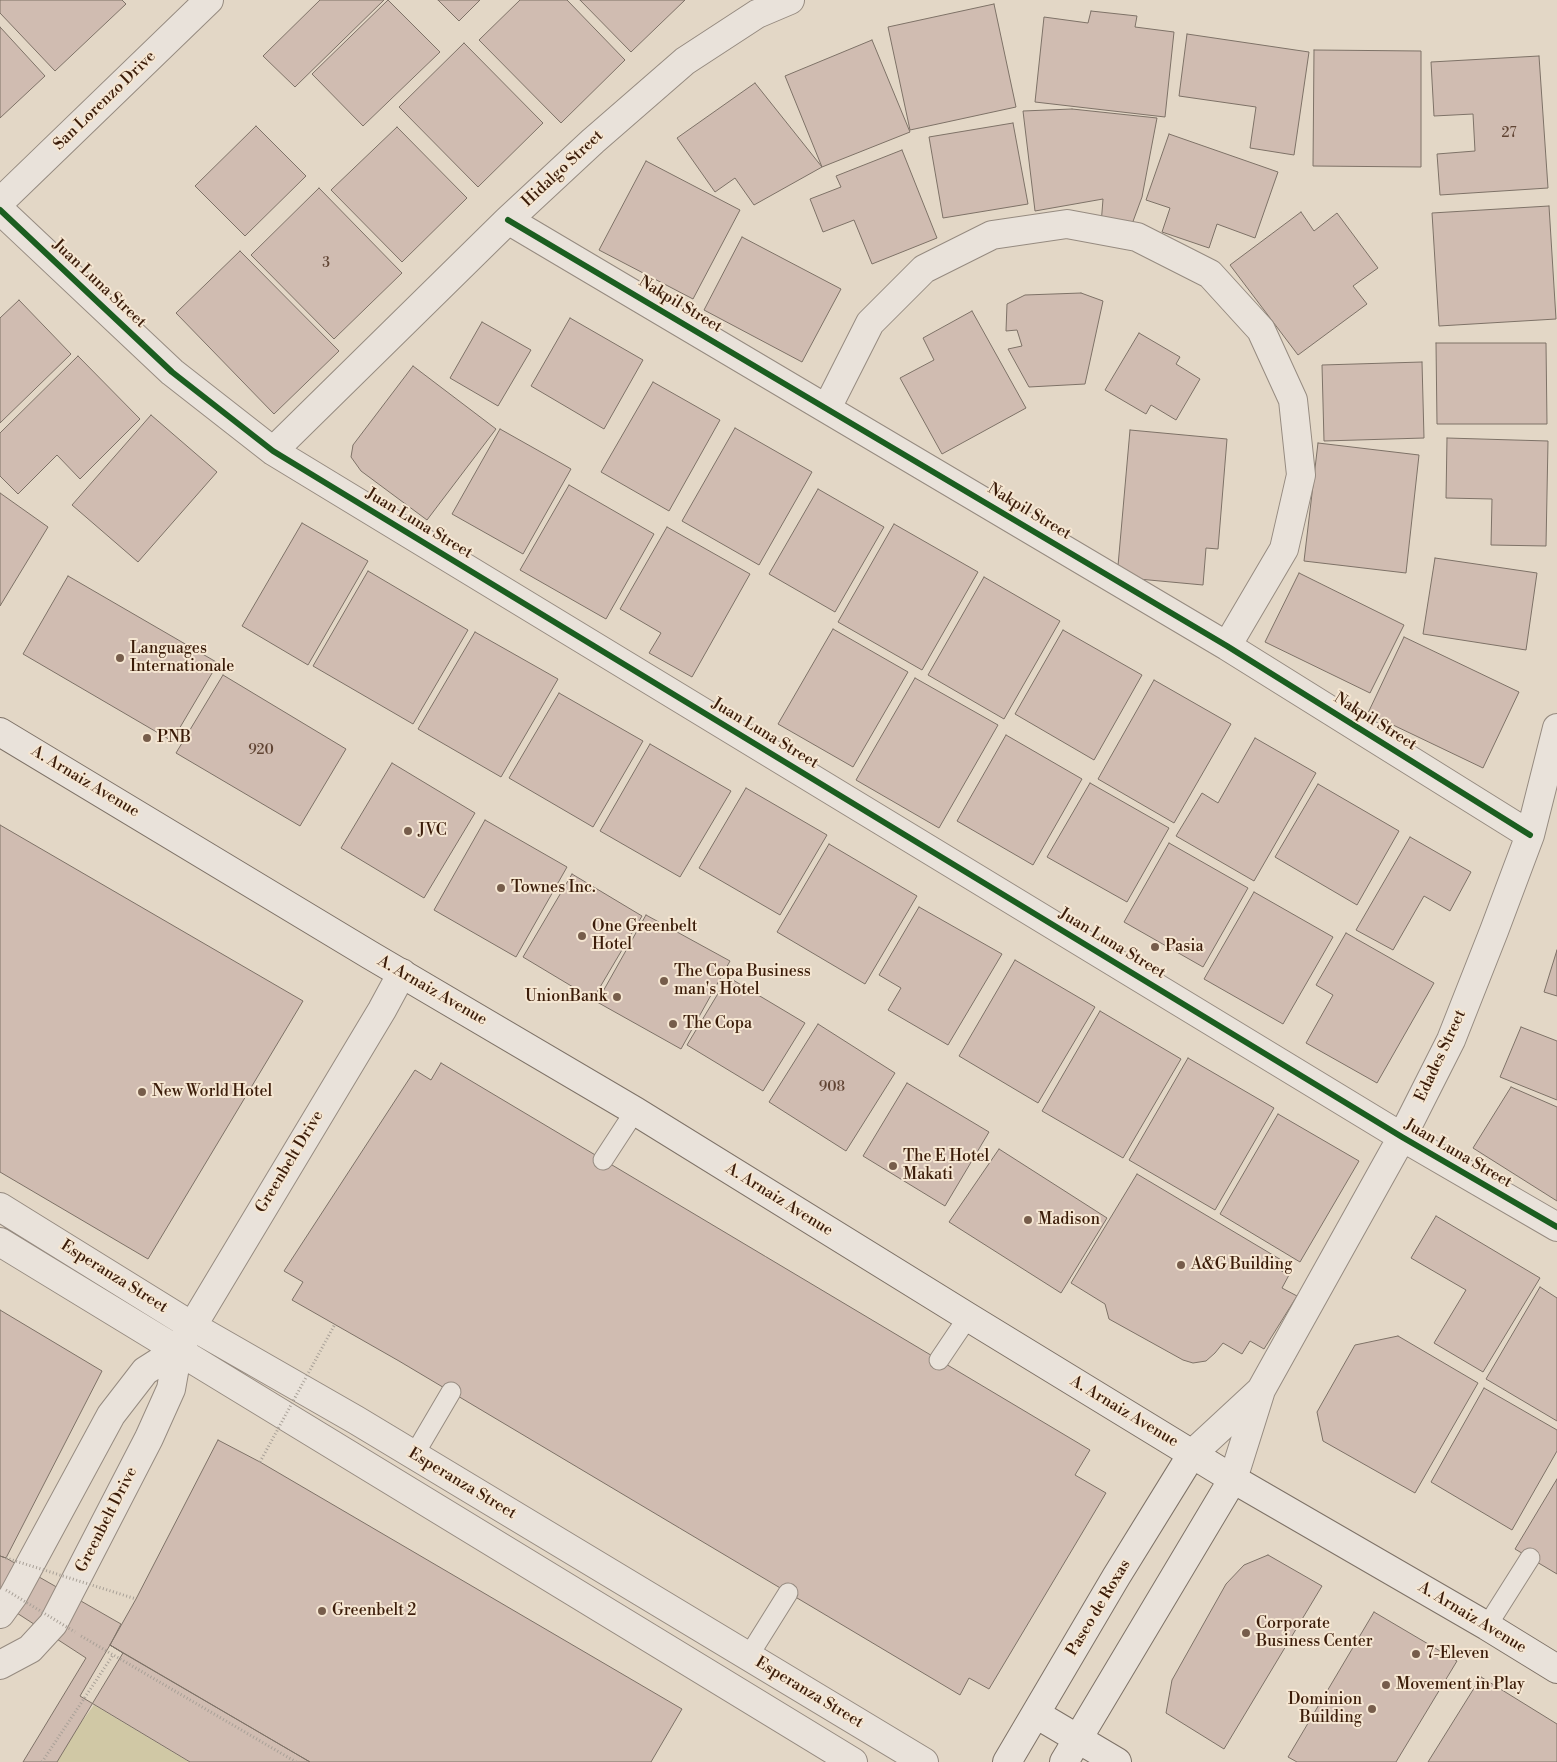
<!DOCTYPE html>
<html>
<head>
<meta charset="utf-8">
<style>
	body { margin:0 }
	canvas { display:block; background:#e3d7c6 }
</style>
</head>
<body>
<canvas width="1557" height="1762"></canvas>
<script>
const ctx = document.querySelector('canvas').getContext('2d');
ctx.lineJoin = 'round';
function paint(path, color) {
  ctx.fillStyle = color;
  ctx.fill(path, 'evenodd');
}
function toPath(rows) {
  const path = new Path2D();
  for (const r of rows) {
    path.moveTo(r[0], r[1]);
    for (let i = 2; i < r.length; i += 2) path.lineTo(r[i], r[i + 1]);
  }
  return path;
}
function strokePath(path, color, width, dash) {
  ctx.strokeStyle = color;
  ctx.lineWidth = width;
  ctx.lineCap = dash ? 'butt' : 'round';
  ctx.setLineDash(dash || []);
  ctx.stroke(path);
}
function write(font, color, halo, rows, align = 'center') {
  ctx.font = font + ' "Libre Bodoni",serif';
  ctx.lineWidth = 4;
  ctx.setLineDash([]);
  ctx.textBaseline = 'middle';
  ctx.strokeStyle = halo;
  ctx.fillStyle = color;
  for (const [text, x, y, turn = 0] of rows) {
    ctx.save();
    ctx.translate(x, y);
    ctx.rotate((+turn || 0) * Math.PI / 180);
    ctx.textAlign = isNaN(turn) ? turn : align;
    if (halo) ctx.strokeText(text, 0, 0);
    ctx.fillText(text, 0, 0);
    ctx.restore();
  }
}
const green = toPath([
	[94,1705,189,1762,52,1762]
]);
const building = toPath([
	[0,0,122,0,126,4,55,71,0,13,0,0],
	[320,0,384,0,295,87,263,56,320,0],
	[388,0,440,52,363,126,312,74,388,0],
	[438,0,480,0,459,21,438,0],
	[520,0,567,0,625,60,561,123,479,40,520,0],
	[580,0,685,0,631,52,580,0],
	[994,4,1016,107,910,130,888,27,994,4],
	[1091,11,1137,16,1135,27,1174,32,1165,117,1035,102,1044,17,1088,23,1091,11],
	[0,27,45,76,0,118,0,27],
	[1187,34,1309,52,1294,155,1250,148,1256,107,1179,96,1187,34],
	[872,40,910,132,822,167,785,76,872,40],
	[464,43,543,123,478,187,399,107,464,43],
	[1314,50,1421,51,1421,167,1313,166,1314,50],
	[1539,56,1548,188,1440,195,1437,154,1475,151,1473,114,1434,116,1431,62,1539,56],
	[755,83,822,167,754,205,735,178,715,192,677,138,755,83],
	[1072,109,1157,118,1142,197,1128,235,1101,225,1103,199,1035,211,1023,111,1072,109],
	[1013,123,1028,204,943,218,929,137,1013,123],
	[256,126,306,176,245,236,195,186,256,126],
	[397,127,467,198,402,262,331,190,397,127],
	[1169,134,1278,172,1255,238,1217,224,1209,248,1162,232,1170,208,1146,200,1169,134],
	[902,150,937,238,872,264,854,220,823,232,810,199,841,187,836,176,902,150],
	[646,161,740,210,693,299,599,250,646,161],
	[319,188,402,273,334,339,251,255,319,188],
	[1549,206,1556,319,1439,326,1432,213,1549,206],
	[1301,212,1314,231,1337,213,1378,268,1353,286,1367,304,1298,355,1230,265,1301,212],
	[742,237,841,289,802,362,704,310,742,237],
	[240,251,339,351,274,414,176,313,240,251],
	[1081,293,1103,301,1085,384,1029,387,1008,349,1022,346,1017,330,1006,331,1007,304,1025,295,1081,293],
	[19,300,71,354,0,423,0,318,19,300],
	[972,311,1026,408,942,454,900,378,934,360,923,338,972,311],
	[570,318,643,360,604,429,531,386,570,318],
	[482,322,531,350,498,406,450,378,482,322],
	[1139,333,1180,357,1176,364,1200,379,1176,420,1151,405,1146,414,1105,390,1139,333],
	[1436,343,1546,343,1547,424,1437,424,1436,343],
	[78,356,140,419,80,479,57,455,18,494,0,476,0,433,78,356],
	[1422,362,1424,438,1324,441,1322,365,1422,362],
	[413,366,496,429,427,520,361,471,351,457,353,445,413,366],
	[653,382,720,420,669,511,601,472,653,382],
	[151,415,217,472,138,562,72,505,151,415],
	[735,428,812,472,759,565,682,521,735,428],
	[500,429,571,469,523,554,452,514,500,429],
	[1130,430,1227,439,1218,549,1206,548,1203,585,1117,577,1130,430],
	[1447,438,1548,441,1546,546,1491,545,1492,499,1446,498,1447,438],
	[1318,443,1419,455,1406,573,1304,561,1318,443],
	[569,485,654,534,606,619,520,570,569,485],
	[818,489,884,527,835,612,769,574,818,489],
	[0,493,48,527,0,606,0,493],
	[302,523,368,561,308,665,242,626,302,523],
	[894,524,978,572,922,670,838,622,894,524],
	[667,527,750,574,692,677,649,653,661,633,620,609,667,527],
	[1435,558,1537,573,1526,650,1423,634,1435,558],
	[368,571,468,630,413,724,313,666,368,571],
	[1299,573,1404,625,1370,693,1265,642,1299,573],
	[68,576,218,663,172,741,23,654,68,576],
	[984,577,1060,621,1004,719,928,675,984,577],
	[833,629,908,672,853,767,778,724,833,629],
	[1063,630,1142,675,1094,760,1015,714,1063,630],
	[475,632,558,679,501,777,418,729,475,632],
	[1404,637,1519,692,1483,768,1368,713,1404,637],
	[223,675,346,749,300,826,176,753,223,675],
	[915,678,998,725,939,828,856,780,915,678],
	[1154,680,1231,724,1174,823,1098,779,1154,680],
	[559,693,643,741,593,827,509,778,559,693],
	[1006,735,1082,779,1033,865,957,821,1006,735],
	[1255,738,1316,773,1254,881,1176,836,1202,793,1218,803,1255,738],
	[650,744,731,791,680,877,600,831,650,744],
	[392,763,475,813,424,898,341,848,392,763],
	[1090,783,1169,828,1127,902,1047,857,1090,783],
	[1318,784,1399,831,1357,905,1275,857,1318,784],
	[746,788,827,835,780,915,699,868,746,788],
	[485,820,567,867,516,957,434,910,485,820],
	[0,825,303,1001,148,1259,0,1172,0,825],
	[1410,837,1471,872,1450,911,1424,896,1393,950,1356,930,1410,837],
	[1169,843,1248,888,1203,967,1124,922,1169,843],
	[829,844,917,896,865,984,777,932,829,844],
	[572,874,642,916,593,999,523,957,572,874],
	[1254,892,1333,937,1283,1024,1204,979,1254,892],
	[919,907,1002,954,948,1045,888,1010,901,988,879,975,919,907],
	[646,915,730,961,681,1049,597,1002,646,915],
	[1346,933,1434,983,1377,1083,1306,1043,1333,995,1316,985,1346,933],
	[1557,950,1557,996,1544,992,1557,950],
	[1015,960,1095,1007,1038,1103,959,1056,1015,960],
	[728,977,805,1023,763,1091,687,1045,728,977],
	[1100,1011,1181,1059,1123,1158,1042,1111,1100,1011],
	[818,1024,895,1073,846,1151,769,1102,818,1024],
	[1521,1027,1557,1041,1557,1100,1500,1077,1521,1027],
	[1188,1058,1274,1108,1215,1210,1129,1160,1188,1058],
	[441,1063,1090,1450,1075,1475,1106,1493,989,1689,969,1678,960,1695,399,1361,292,1300,303,1282,284,1271,415,1070,431,1080,441,1063],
	[907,1083,989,1132,945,1206,863,1156,907,1083],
	[1511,1087,1557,1107,1557,1201,1473,1148,1511,1087],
	[1278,1114,1359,1161,1300,1262,1220,1214,1278,1114],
	[999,1149,1107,1218,1061,1293,949,1222,999,1149],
	[1137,1174,1283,1261,1278,1269,1289,1275,1282,1288,1297,1296,1264,1349,1250,1341,1242,1354,1223,1343,1215,1353,1206,1361,1193,1363,1183,1360,1109,1319,1105,1304,1071,1283,1137,1174],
	[1436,1216,1540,1278,1483,1372,1434,1343,1466,1290,1411,1258,1436,1216],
	[1540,1287,1557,1298,1557,1421,1486,1379,1540,1287],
	[0,1310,102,1371,6,1558,0,1556,0,1310],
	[1398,1336,1478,1383,1415,1493,1323,1441,1317,1412,1355,1345,1398,1336],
	[1484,1388,1557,1430,1557,1451,1512,1530,1431,1482,1484,1388],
	[218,1440,260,1462,682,1709,651,1762,310,1762,110,1645,136,1599,218,1440],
	[1557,1479,1557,1574,1515,1549,1557,1479],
	[1268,1555,1322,1586,1224,1749,1166,1713,1172,1680,1226,1584,1244,1565,1268,1555],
	[0,1556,6,1558,121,1624,110,1645,123,1653,57,1762,23,1762,86,1658,0,1602,0,1556],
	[1374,1612,1457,1661,1396,1762,1297,1762,1288,1757,1374,1612],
	[110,1645,123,1653,310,1762,190,1762,80,1696,110,1645],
	[1481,1677,1557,1724,1557,1762,1428,1762,1481,1677]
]);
const path = toPath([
	[81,1636,296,1762],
	[42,1762,113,1655]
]);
const lane = toPath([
	[603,1160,635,1111],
	[939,1360,968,1317],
	[414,1455,451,1392],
	[1487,1626,1530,1558],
	[748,1657,788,1593]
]);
const street = toPath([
	[0,202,209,0],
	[0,210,172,372,273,451,1402,1137,1557,1227],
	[508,220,1227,646,1530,835],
	[827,408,870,323,924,269,992,235,1067,224,1137,237,1210,274,1261,330,1293,400,1301,475,1284,549,1227,646],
	[273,451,508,220,593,141,685,61,757,14,790,0],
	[0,1207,192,1326,356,1420,924,1762],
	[0,1242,853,1762],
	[1192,1454,1260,1391],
	[1233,1479,1261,1390,1402,1137,1451,1040,1494,931,1530,835,1557,728],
	[0,1614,13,1596,111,1415,145,1371,178,1350],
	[0,1665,30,1649,53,1624,149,1438,171,1389,178,1350,382,1010,402,973]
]);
const secondary = toPath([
	[0,732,370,955,635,1111,968,1317,1233,1479,1487,1626,1557,1669],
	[1036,1714,1117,1762],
	[1007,1762,1116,1577,1192,1454],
	[1064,1762,1233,1479]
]);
const pathBridge = toPath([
	[260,1462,335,1324],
	[6,1558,136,1599],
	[6,1590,75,1632]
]);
const cycleway = toPath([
	[0,210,172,372,273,451,1402,1137,1557,1227],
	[508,220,1227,646,1530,835]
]);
const markers = [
	[120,658,5,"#765d4b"],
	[147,738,5,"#765d4b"],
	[408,831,5,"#765d4b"],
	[501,888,5,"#765d4b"],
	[582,936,5,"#765d4b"],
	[1155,947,5,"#765d4b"],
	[664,981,5,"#765d4b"],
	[617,997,5,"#765d4b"],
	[673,1024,5,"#765d4b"],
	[142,1092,5,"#765d4b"],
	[893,1166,5,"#765d4b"],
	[1028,1220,5,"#765d4b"],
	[1181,1265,5,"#765d4b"],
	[322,1611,5,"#765d4b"],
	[1246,1633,5,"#765d4b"],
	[1416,1654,5,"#765d4b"],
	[1386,1685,5,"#765d4b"],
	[1372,1709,5,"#765d4b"]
];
const numberNames = [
	["27",1509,134],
	["3",326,264],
	["920",261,751],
	["908",832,1088]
];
const streetNames = [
	["San Lorenzo Drive",105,101,-44],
	["Hidalgo Street",563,169,-43],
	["Juan Luna Street",99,284,43],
	["Nakpil Street",680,305,31],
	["Nakpil Street",1029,512,31],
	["Juan Luna Street",419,524,31],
	["Nakpil Street",1375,722,32],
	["Juan Luna Street",765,734,31],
	["A. Arnaiz Avenue",85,782,31],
	["Juan Luna Street",1112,944,31],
	["A. Arnaiz Avenue",432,991,30],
	["Edades Street",1441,1056,-65],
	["Juan Luna Street",1458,1154,30],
	["Greenbelt Drive",290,1162,-59],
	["A. Arnaiz Avenue",779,1200,32],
	["Esperanza Street",114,1277,32],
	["A. Arnaiz Avenue",1124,1412,31],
	["Esperanza Street",462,1484,31],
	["Greenbelt Drive",107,1520,-63],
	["Paseo de Roxas",1099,1608,-59],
	["A. Arnaiz Avenue",1472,1618,31],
	["Esperanza Street",809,1693,31]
];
const poiNames = [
	["Languages",130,649],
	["Internationale",130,667],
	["PNB",157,738],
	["JVC",418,831],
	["Townes Inc.",511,888],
	["One Greenbelt",592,927],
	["Hotel",592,945],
	["Pasia",1165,947],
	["The Copa Business",674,972],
	["man's Hotel",674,990],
	["UnionBank",607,997,"right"],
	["The Copa",683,1024],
	["New World Hotel",152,1092],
	["The E Hotel",903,1157],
	["Makati",903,1175],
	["Madison",1038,1220],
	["A&G Building",1191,1265],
	["Greenbelt 2",332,1611],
	["Corporate",1256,1624],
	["Business Center",1256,1642],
	["7-Eleven",1426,1654],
	["Movement in Play",1396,1685],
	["Dominion",1362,1700,"right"],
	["Building",1362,1718,"right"]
];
paint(green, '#d0c8a5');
paint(building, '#d0bcb1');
strokePath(building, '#7e7267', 1);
strokePath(lane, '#968b80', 21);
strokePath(street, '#968b80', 30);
strokePath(secondary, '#7e7267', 30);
strokePath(path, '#a8a097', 3, [1, 2.5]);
strokePath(lane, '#e9e2da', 19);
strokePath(street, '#e9e2da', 28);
strokePath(secondary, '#e9e2da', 28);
strokePath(pathBridge, '#a8a097', 3, [1, 2.5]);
strokePath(cycleway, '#1b5e20', 6);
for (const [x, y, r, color] of markers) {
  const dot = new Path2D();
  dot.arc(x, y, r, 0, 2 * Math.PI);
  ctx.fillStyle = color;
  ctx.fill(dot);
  strokePath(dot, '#f5e6d2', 2);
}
write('14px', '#604433', null, numberNames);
write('16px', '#3b1c09', '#f5e6d2', streetNames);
write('16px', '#3b1c09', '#f5e6d2', poiNames, 'left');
</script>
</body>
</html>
